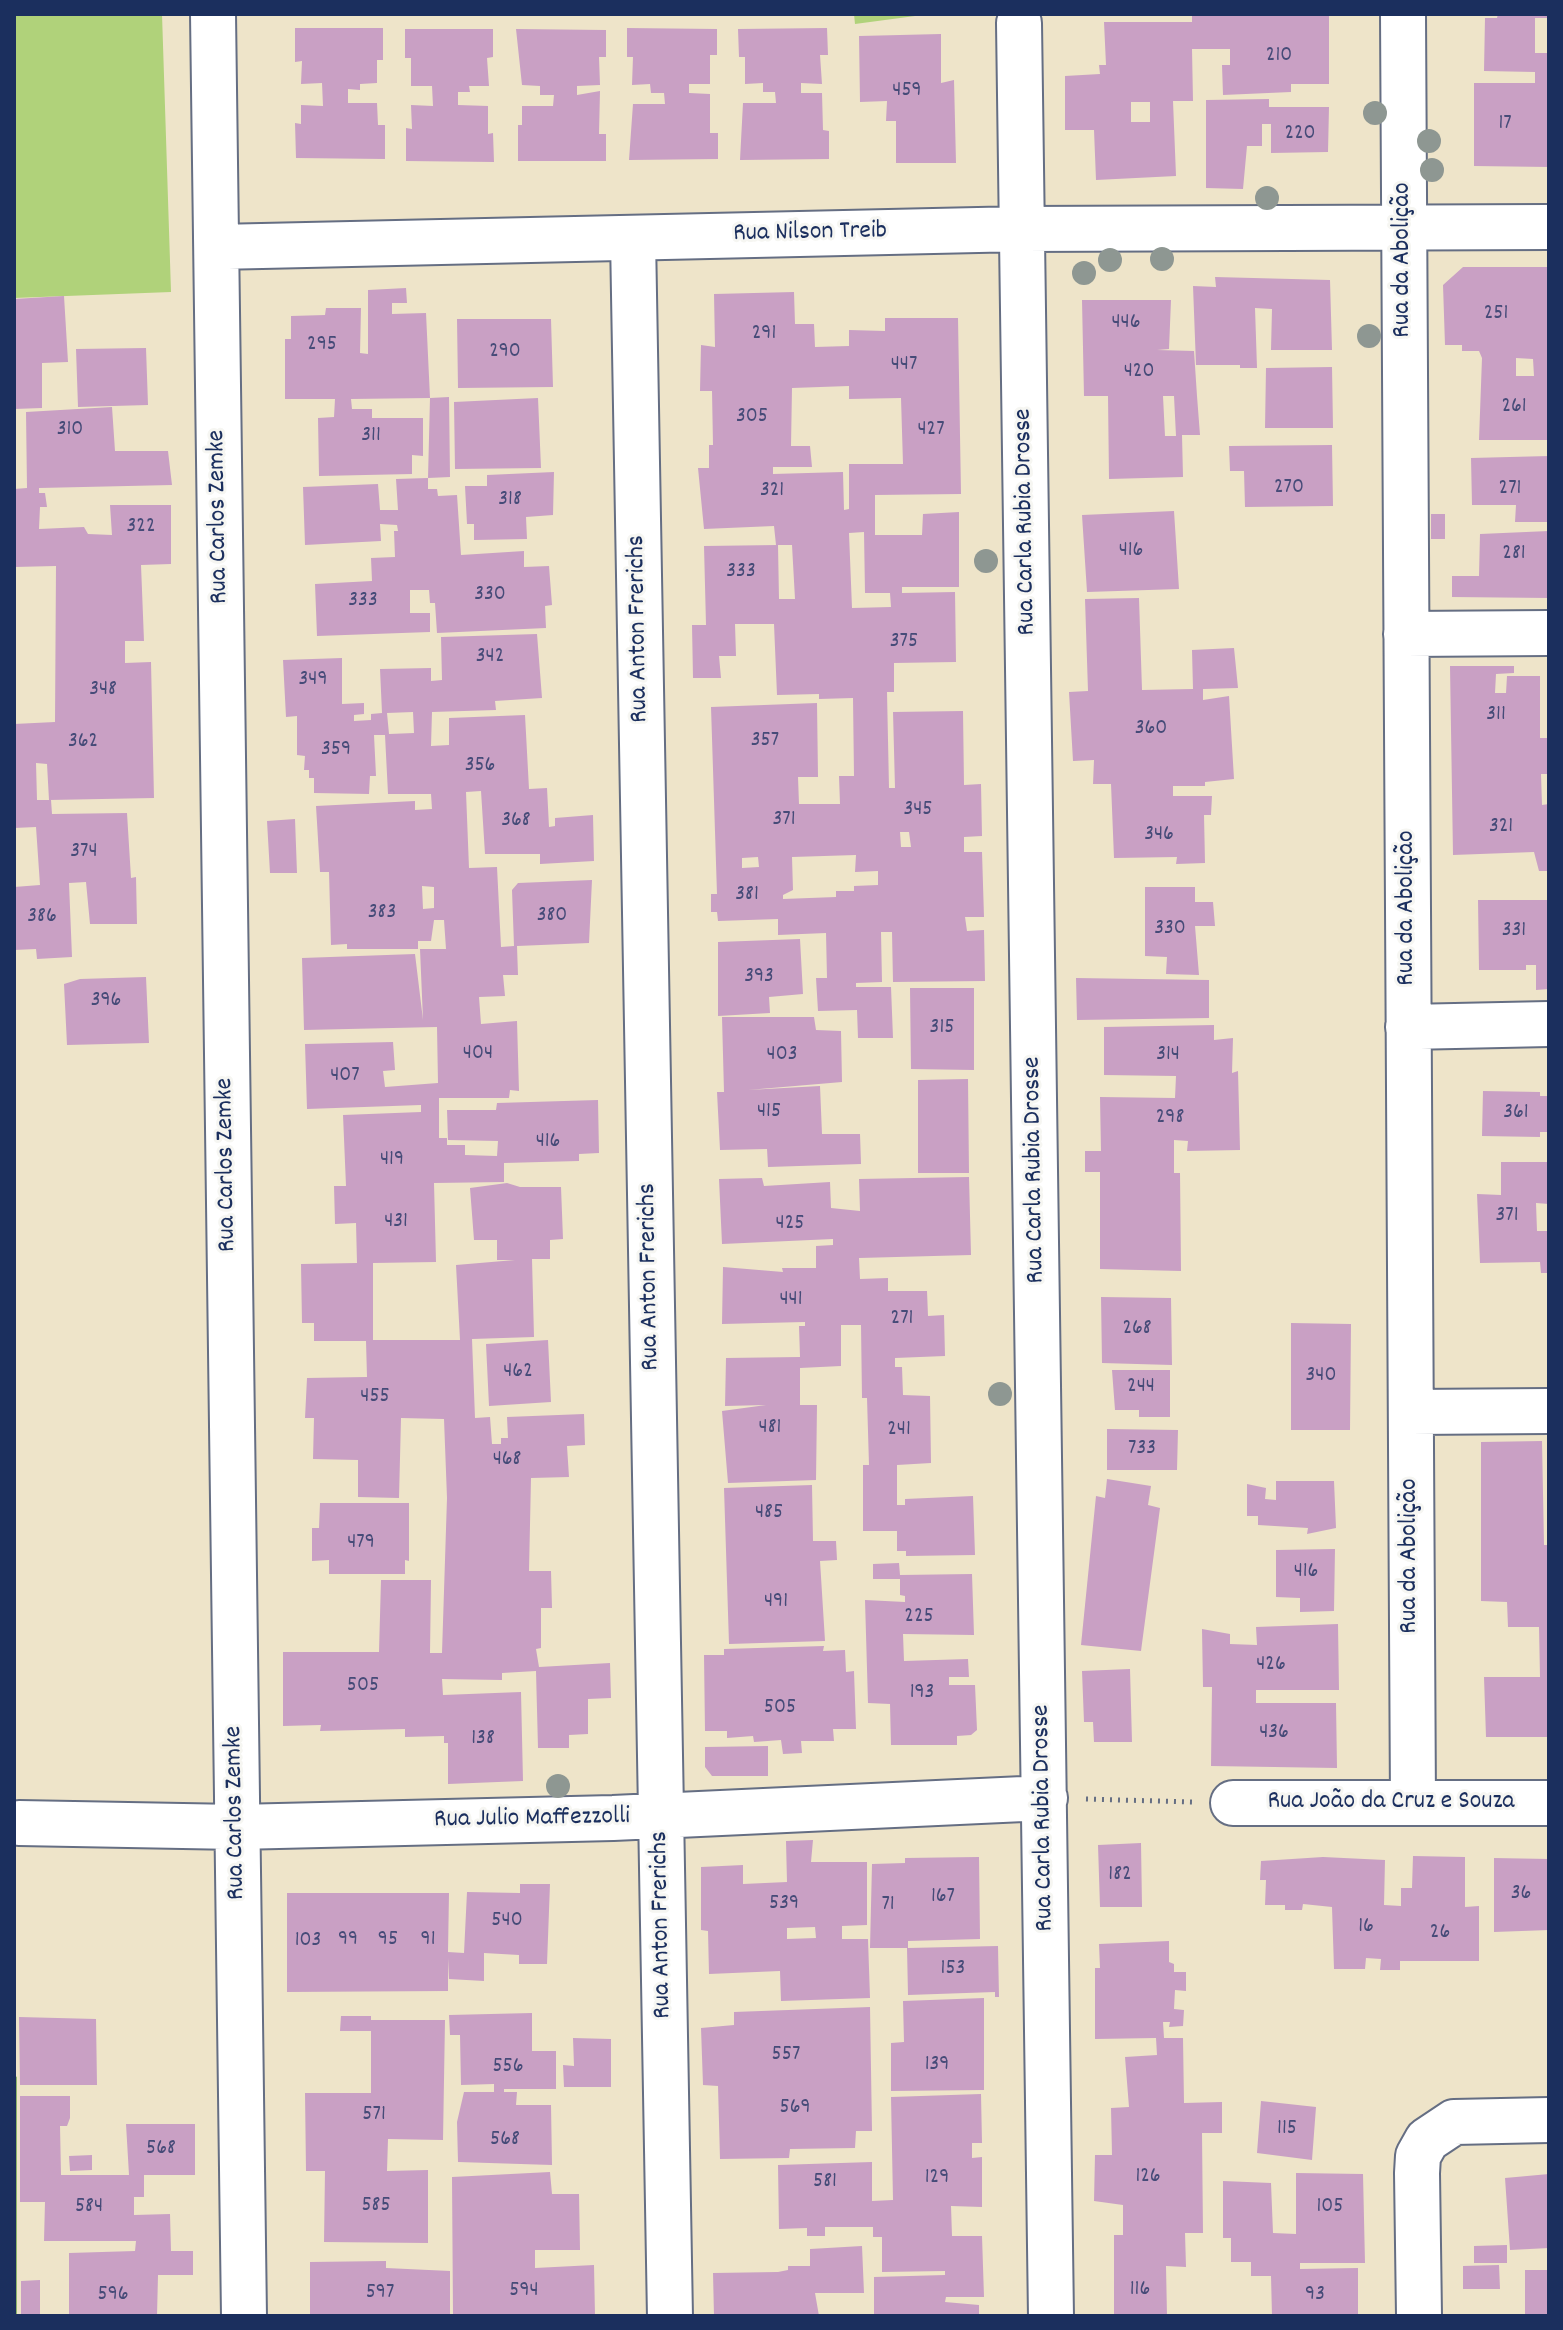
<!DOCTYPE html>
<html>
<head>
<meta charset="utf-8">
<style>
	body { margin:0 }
	#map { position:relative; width:1563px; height:2330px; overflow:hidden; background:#eee4c9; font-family:Dekko,sans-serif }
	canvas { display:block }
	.frame { position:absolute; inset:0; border:16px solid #1b2f5e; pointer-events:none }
</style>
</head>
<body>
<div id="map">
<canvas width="1563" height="2330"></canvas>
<div class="frame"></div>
</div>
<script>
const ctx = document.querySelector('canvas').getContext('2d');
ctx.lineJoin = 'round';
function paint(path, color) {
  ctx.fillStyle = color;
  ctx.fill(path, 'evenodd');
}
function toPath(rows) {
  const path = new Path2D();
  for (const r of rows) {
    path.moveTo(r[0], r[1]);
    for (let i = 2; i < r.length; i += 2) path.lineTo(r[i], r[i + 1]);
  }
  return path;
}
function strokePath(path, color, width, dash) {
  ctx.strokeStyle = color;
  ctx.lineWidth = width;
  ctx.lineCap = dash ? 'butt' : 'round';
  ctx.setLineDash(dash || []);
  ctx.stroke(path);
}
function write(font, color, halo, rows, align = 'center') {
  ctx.font = font + ' Dekko,sans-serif';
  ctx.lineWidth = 6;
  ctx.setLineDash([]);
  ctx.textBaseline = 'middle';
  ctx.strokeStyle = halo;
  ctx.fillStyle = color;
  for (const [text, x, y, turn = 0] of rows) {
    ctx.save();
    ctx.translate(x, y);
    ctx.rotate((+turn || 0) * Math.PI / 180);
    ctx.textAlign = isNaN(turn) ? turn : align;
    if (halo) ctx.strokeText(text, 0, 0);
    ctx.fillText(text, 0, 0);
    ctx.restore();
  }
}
const green = toPath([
	[14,14,162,14,171,292,14,298],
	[854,14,930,14,855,24]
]);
const forest = toPath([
	[14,2075,17,2077,17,2316,14,2316]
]);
const building = toPath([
	[1192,14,1329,14,1329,84,1291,84,1291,92,1223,95,1222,65,1230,65,1230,49,1192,49,1193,101,1173,101,1176,176,1096,180,1094,130,1065,130,1065,76,1100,74,1099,65,1106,65,1104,22,1192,22],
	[1131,102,1150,102,1150,122,1131,122],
	[1498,14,1549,14,1549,18,1535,18,1535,53,1549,53,1549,167,1474,166,1474,83,1535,83,1535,72,1484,71,1485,18,1497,18],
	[295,28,383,28,383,60,377,60,377,83,360,84,360,90,348,89,348,103,377,103,378,125,385,125,385,159,296,158,295,123,301,124,301,105,323,106,322,83,301,84,302,61,295,62],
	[627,28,717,29,717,55,710,55,710,84,689,84,689,93,710,94,710,133,718,133,718,159,629,160,633,104,665,104,664,93,651,93,650,84,632,85,633,57,627,57],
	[827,28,828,55,820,55,822,84,801,83,801,93,822,93,823,130,829,131,829,159,740,160,743,103,776,103,775,92,763,92,763,83,745,84,745,57,739,57,738,29],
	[405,29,493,29,493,57,487,58,489,86,469,86,470,92,458,92,458,105,488,106,488,134,493,133,494,162,406,161,406,128,412,129,411,105,433,106,432,86,411,86,411,58,405,58],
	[516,29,606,30,606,57,599,57,600,85,577,86,577,95,600,91,599,134,606,134,606,161,518,161,518,125,522,125,522,106,553,106,554,95,540,95,540,86,522,85],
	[941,34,941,83,954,80,956,163,896,163,896,121,886,121,887,101,860,102,859,36],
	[1269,99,1269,107,1329,107,1328,152,1271,153,1271,124,1262,124,1262,146,1247,146,1243,189,1206,188,1206,100],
	[1463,267,1549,267,1549,440,1479,440,1482,358,1479,351,1462,351,1462,345,1445,345,1443,285],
	[1516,358,1533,359,1534,376,1516,376],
	[1215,277,1330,280,1332,350,1271,350,1272,309,1255,308,1257,368,1240,368,1240,365,1196,365,1193,286,1216,287],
	[406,288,407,303,392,303,392,314,426,313,430,398,449,397,450,477,428,478,428,489,437,489,438,496,457,495,461,555,524,551,524,567,549,566,552,605,545,606,546,628,437,633,435,603,430,603,429,590,410,590,410,613,430,613,430,632,317,636,315,584,372,581,371,558,395,557,394,531,398,531,397,525,380,524,381,541,305,545,303,487,378,484,380,510,398,510,396,479,428,478,430,398,351,399,352,409,372,409,372,418,423,418,423,456,412,455,412,474,319,476,318,418,334,417,335,399,285,399,285,339,291,339,291,316,325,315,326,308,361,308,360,353,368,354,368,290],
	[794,292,795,324,814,324,815,347,849,346,849,330,885,331,885,318,958,318,961,494,875,495,875,535,922,535,923,514,959,512,959,587,902,587,902,593,955,592,956,662,894,663,894,692,887,692,889,788,895,788,893,712,963,711,964,785,981,784,982,836,964,837,964,852,982,852,984,917,965,917,967,931,984,930,985,981,893,982,892,932,881,932,882,982,856,983,856,987,891,987,893,1038,858,1038,857,1010,818,1011,816,978,827,978,826,933,778,935,778,919,718,921,717,912,711,912,711,894,717,894,711,707,817,703,818,777,798,777,799,804,840,804,839,776,854,776,853,698,819,699,819,694,777,695,774,624,735,624,736,656,719,656,721,678,693,678,692,625,706,625,704,546,778,545,779,599,795,599,792,545,776,545,774,526,704,529,698,468,709,468,709,445,713,445,712,391,700,391,701,345,715,347,714,294],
	[849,386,849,399,901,398,903,464,849,464,849,509,844,510,843,472,773,474,773,467,812,467,810,446,791,446,792,388],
	[864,532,865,593,890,593,891,607,852,608,849,533],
	[900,832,909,832,911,847,901,847],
	[856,855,855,872,878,871,878,885,854,886,854,891,836,891,836,897,783,899,783,895,793,890,792,857],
	[758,857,759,867,742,868,742,858],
	[64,296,68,362,42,363,42,408,14,409,14,299],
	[1082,300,1171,300,1169,349,1157,350,1194,351,1197,396,1200,435,1182,435,1183,477,1109,479,1108,396,1084,396],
	[1163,396,1174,396,1176,436,1165,436],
	[457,319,551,319,553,387,458,388],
	[146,348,148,405,78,407,76,349],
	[1332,367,1333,428,1265,428,1266,368],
	[538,398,541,468,455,469,454,402],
	[112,407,115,451,168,451,172,485,39,488,39,493,45,493,47,507,40,507,39,529,84,527,88,534,112,535,110,505,171,505,171,564,141,565,144,641,125,641,125,663,151,662,154,798,49,800,47,764,36,763,37,800,51,800,52,814,127,813,131,878,136,877,137,924,90,924,86,882,69,883,72,957,37,959,36,949,14,950,14,887,40,885,36,827,14,828,14,724,55,722,56,566,14,567,14,489,27,488,26,412],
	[1332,445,1333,506,1245,507,1244,471,1230,471,1229,446],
	[1549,456,1549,522,1515,522,1516,505,1472,505,1471,458],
	[554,472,553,515,526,517,527,539,474,540,474,524,467,524,465,486,487,486,487,475],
	[1174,511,1179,589,1087,592,1082,515],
	[1431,514,1445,514,1445,539,1431,539],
	[1549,531,1549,598,1452,597,1452,576,1479,576,1480,534],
	[1139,598,1142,690,1193,689,1192,650,1234,648,1238,688,1203,689,1203,700,1229,696,1234,779,1205,782,1205,786,1173,786,1173,796,1212,796,1211,815,1204,815,1205,863,1176,864,1177,857,1114,858,1111,784,1093,784,1094,760,1073,761,1069,692,1088,691,1085,599],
	[537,634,542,698,495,701,496,710,432,712,431,746,449,745,449,718,525,715,529,789,547,788,549,827,555,826,555,818,593,815,594,861,540,864,540,854,485,854,481,791,466,792,469,868,497,867,501,947,514,946,512,890,518,883,592,880,589,943,517,946,518,975,503,975,505,996,479,997,481,1024,517,1021,519,1091,510,1090,509,1098,439,1098,439,1138,447,1138,447,1145,465,1145,465,1155,497,1156,498,1141,448,1140,447,1110,496,1110,497,1103,598,1100,599,1153,579,1154,579,1161,504,1163,504,1182,434,1183,436,1262,373,1263,373,1340,460,1340,456,1265,515,1260,497,1260,497,1240,474,1240,470,1188,507,1183,520,1187,561,1187,563,1239,550,1240,550,1259,532,1259,534,1337,472,1339,475,1418,490,1417,492,1444,501,1444,501,1438,508,1438,507,1417,584,1414,585,1445,567,1446,569,1477,531,1478,529,1571,551,1571,552,1608,541,1608,541,1648,536,1649,539,1667,610,1663,611,1698,588,1699,588,1734,569,1735,569,1748,538,1748,536,1671,502,1673,502,1680,442,1679,443,1695,521,1692,523,1781,448,1784,448,1743,444,1743,444,1736,405,1737,405,1729,320,1731,321,1725,283,1726,283,1652,379,1652,381,1580,431,1580,430,1653,442,1653,447,1498,444,1419,401,1418,399,1498,358,1497,358,1460,313,1459,314,1418,305,1418,307,1378,367,1377,366,1341,314,1341,314,1323,302,1323,301,1264,357,1263,356,1223,335,1224,334,1186,346,1186,343,1115,421,1112,421,1105,307,1109,305,1044,393,1042,395,1070,383,1071,385,1087,438,1083,437,1027,304,1030,302,958,415,954,423,1020,420,949,446,949,444,920,434,920,431,941,418,941,418,949,347,949,347,944,331,945,329,872,320,872,316,806,415,801,415,810,432,809,431,794,388,794,385,735,374,735,376,776,370,776,369,794,314,793,314,778,309,778,309,770,304,770,305,756,297,755,297,716,286,717,283,660,342,658,342,704,364,703,364,714,354,715,354,721,371,720,371,714,382,713,380,669,431,668,431,681,442,680,441,637],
	[413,712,414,733,389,734,387,713],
	[422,886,434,887,434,908,423,909],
	[1450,666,1514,666,1514,673,1496,674,1495,693,1506,693,1507,676,1540,676,1540,738,1549,738,1549,774,1541,774,1542,805,1549,804,1549,871,1539,871,1534,852,1453,855],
	[295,819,297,873,270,873,267,821],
	[1145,887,1195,887,1195,902,1213,902,1215,926,1195,926,1199,975,1166,974,1167,957,1145,956],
	[1478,900,1549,900,1549,989,1536,990,1536,965,1526,965,1526,970,1479,970],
	[800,939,803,994,769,997,770,1013,718,1016,718,942],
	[146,977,149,1043,67,1045,64,984,80,979],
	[1076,978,1209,980,1209,1018,1077,1020],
	[910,988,974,988,974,1070,911,1069],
	[722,1017,814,1017,816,1030,841,1031,842,1082,748,1090,820,1086,822,1134,860,1134,861,1164,768,1167,767,1149,720,1150,717,1092,724,1092],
	[1214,1025,1214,1040,1233,1038,1232,1073,1238,1071,1240,1150,1187,1151,1188,1141,1174,1140,1174,1173,1180,1173,1181,1271,1100,1269,1100,1172,1085,1172,1085,1151,1101,1151,1100,1097,1175,1098,1176,1076,1104,1075,1104,1027],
	[968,1079,969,1173,918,1173,918,1080],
	[1483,1091,1540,1092,1540,1096,1549,1096,1549,1132,1540,1132,1540,1137,1482,1136],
	[1501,1162,1549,1162,1549,1204,1536,1203,1537,1231,1549,1231,1549,1273,1541,1273,1540,1262,1480,1263,1477,1194,1501,1195],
	[969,1177,971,1255,859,1258,860,1279,888,1278,888,1291,927,1291,928,1316,944,1315,945,1356,895,1358,895,1367,902,1367,903,1395,930,1396,931,1463,897,1465,897,1505,905,1505,905,1499,973,1496,975,1555,906,1556,906,1551,897,1551,897,1531,863,1531,863,1465,869,1465,867,1398,862,1398,861,1325,841,1325,841,1366,800,1368,800,1405,817,1405,816,1480,728,1483,722,1411,766,1405,725,1406,726,1358,800,1357,799,1326,805,1326,805,1322,722,1324,723,1267,783,1272,782,1268,816,1268,816,1246,833,1245,833,1239,722,1244,719,1179,762,1178,764,1186,830,1182,831,1208,860,1211,859,1179],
	[1101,1297,1171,1298,1172,1365,1102,1363],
	[1291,1323,1351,1324,1350,1430,1291,1430],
	[548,1340,551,1402,489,1406,486,1344],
	[1112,1370,1170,1370,1170,1417,1139,1417,1139,1410,1115,1410],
	[1107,1429,1178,1430,1177,1470,1107,1470],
	[1542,1441,1544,1545,1549,1545,1549,1737,1486,1737,1484,1677,1540,1677,1539,1627,1508,1627,1507,1602,1481,1601,1481,1442],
	[1107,1479,1151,1486,1148,1505,1160,1508,1141,1651,1081,1645,1096,1496,1105,1498],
	[1276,1481,1334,1481,1336,1528,1307,1534,1308,1528,1258,1525,1258,1516,1247,1516,1247,1484,1266,1488,1265,1499,1276,1500],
	[812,1485,813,1541,836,1541,837,1560,820,1561,825,1641,729,1644,724,1488],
	[320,1503,409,1503,409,1561,405,1560,405,1574,329,1574,329,1560,312,1561,312,1528,319,1528],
	[1335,1549,1334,1611,1300,1612,1300,1598,1276,1597,1276,1550],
	[899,1563,900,1575,972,1574,974,1635,903,1634,904,1661,968,1659,969,1677,949,1677,949,1685,975,1685,977,1730,971,1735,957,1736,957,1745,891,1745,890,1704,868,1703,865,1600,905,1602,905,1596,900,1595,900,1579,873,1579,873,1564],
	[1338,1624,1339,1690,1256,1690,1256,1703,1336,1703,1337,1768,1211,1766,1212,1687,1203,1687,1202,1629,1230,1634,1230,1644,1257,1645,1256,1627],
	[824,1646,823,1651,845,1650,846,1672,854,1671,856,1729,833,1729,834,1741,801,1741,802,1753,783,1754,781,1740,754,1742,753,1736,727,1738,727,1731,705,1731,704,1655,724,1655,724,1649],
	[1130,1669,1132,1742,1094,1742,1093,1722,1084,1722,1082,1671],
	[768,1746,768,1776,712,1776,705,1767,705,1747],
	[813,1840,811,1862,867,1862,867,1925,842,1926,842,1939,868,1939,870,1998,781,2001,780,1971,709,1974,708,1931,701,1930,701,1867,743,1865,743,1884,787,1882,786,1841],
	[815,1927,816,1938,787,1939,787,1928],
	[1141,1843,1142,1907,1100,1907,1098,1845],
	[1413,1856,1465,1857,1465,1907,1479,1906,1479,1961,1400,1961,1400,1970,1380,1970,1381,1959,1366,1958,1365,1969,1334,1969,1332,1907,1303,1904,1302,1910,1285,1910,1285,1905,1265,1905,1266,1880,1260,1880,1261,1861,1323,1857,1385,1860,1384,1905,1401,1906,1401,1888,1412,1888],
	[979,1857,980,1939,908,1941,908,1948,998,1946,999,1997,995,1997,995,1992,908,1995,907,1948,870,1948,872,1864,905,1863,905,1858],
	[1494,1858,1549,1859,1549,1930,1494,1932],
	[520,1884,550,1884,547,1964,519,1964,519,1955,484,1953,484,1981,449,1979,448,1958,448,1991,287,1992,287,1893,449,1893,448,1952,464,1953,467,1892,520,1893],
	[1169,1941,1169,1962,1174,1964,1174,1972,1186,1972,1186,1991,1175,1990,1174,2009,1184,2010,1183,2026,1169,2027,1170,2022,1163,2022,1164,2038,1183,2038,1184,2103,1222,2102,1222,2133,1202,2133,1203,2233,1185,2233,1186,2267,1166,2266,1167,2316,1114,2316,1114,2235,1123,2235,1123,2205,1094,2201,1095,2155,1112,2155,1111,2108,1129,2107,1125,2057,1157,2055,1156,2038,1095,2039,1095,1968,1100,1968,1099,1944],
	[984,1998,984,2090,891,2091,891,2043,904,2042,903,2001],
	[870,2007,872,2131,856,2131,855,2148,790,2149,789,2158,720,2159,718,2086,703,2085,701,2028,734,2025,734,2012],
	[532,2013,532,2051,556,2051,556,2089,504,2089,504,2092,517,2092,516,2105,551,2105,552,2165,458,2162,457,2122,464,2092,494,2092,494,2084,461,2085,460,2035,450,2035,449,2015],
	[341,2016,371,2016,371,2020,445,2020,443,2140,388,2139,387,2171,428,2170,428,2243,324,2242,325,2171,306,2171,305,2093,371,2093,371,2031,340,2031],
	[19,2017,96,2019,97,2085,20,2085],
	[573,2038,611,2039,611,2087,564,2087,563,2065,574,2066],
	[981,2094,982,2143,972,2143,972,2158,982,2157,982,2207,951,2206,952,2236,982,2236,984,2297,946,2297,945,2302,979,2305,979,2316,874,2316,874,2277,945,2275,945,2271,882,2272,882,2237,873,2237,873,2227,825,2227,825,2236,807,2236,807,2228,779,2229,778,2165,872,2162,872,2201,893,2200,891,2097],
	[20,2096,70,2096,70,2118,67,2126,60,2126,61,2175,129,2175,126,2124,195,2124,195,2175,144,2175,144,2197,134,2197,134,2215,170,2214,171,2251,193,2251,193,2275,158,2275,157,2316,69,2316,69,2253,135,2251,136,2241,44,2241,45,2202,20,2202],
	[1261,2101,1316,2107,1312,2160,1257,2153],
	[92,2155,92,2170,70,2171,69,2156],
	[550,2172,552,2194,579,2194,580,2250,535,2250,535,2268,594,2265,595,2316,453,2316,452,2177],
	[1296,2173,1363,2174,1365,2263,1300,2263,1300,2269,1358,2268,1358,2316,1272,2316,1271,2276,1251,2276,1251,2262,1231,2262,1231,2238,1223,2238,1223,2181,1271,2183,1273,2233,1296,2234],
	[1549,2174,1549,2248,1510,2250,1505,2178],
	[1507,2245,1507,2263,1474,2263,1474,2246],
	[862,2246,864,2293,815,2293,819,2316,714,2316,713,2273,778,2272,788,2270,788,2266,810,2266,810,2249],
	[386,2261,386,2268,450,2271,450,2316,310,2316,310,2262],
	[1499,2265,1500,2289,1463,2289,1463,2266],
	[1525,2270,1549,2270,1549,2316,1525,2316],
	[40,2280,40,2316,21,2316,21,2281]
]);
const path = toPath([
	[1086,1799,1192,1802]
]);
const minor = toPath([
	[213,14,244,2316],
	[1403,14,1413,1803],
	[1019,23,1051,2316],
	[633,238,670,2316],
	[217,247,1023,229,1549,227],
	[1406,634,1549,633],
	[1408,1027,1549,1024],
	[1411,1412,1549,1411],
	[1233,1803,1549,1803],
	[19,1823,237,1827,613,1818,1045,1798],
	[1419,2316,1417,2173,1418,2156,1427,2140,1454,2122,1549,2120]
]);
const trees = [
	[1375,113],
	[1429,141],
	[1432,170],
	[1267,198],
	[1162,259],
	[1110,260],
	[1084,273],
	[1369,336],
	[986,561],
	[1000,1394],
	[558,1786]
];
const numberNames = [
	["210",1279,57],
	["459",907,92],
	["17",1505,125],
	["220",1300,135],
	["251",1496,315],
	["446",1126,324],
	["291",764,335],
	["295",322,346],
	["290",505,353],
	["447",904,366],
	["420",1139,373],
	["261",1514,408],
	["305",752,418],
	["310",70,431],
	["427",931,431],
	["311",371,437],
	["270",1289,489],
	["271",1510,490],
	["321",772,492],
	["318",510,501],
	["322",141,528],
	["416",1131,552],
	["281",1514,555],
	["333",741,573],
	["330",490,596],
	["333",363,602],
	["375",904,643],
	["342",490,658],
	["349",313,681],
	["348",103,691],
	["311",1496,716],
	["360",1151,730],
	["357",765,742],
	["362",83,743],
	["359",336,751],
	["356",480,767],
	["345",918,811],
	["371",784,821],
	["368",516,822],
	["321",1501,828],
	["346",1159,836],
	["374",84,853],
	["381",747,896],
	["383",382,914],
	["380",552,917],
	["386",42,918],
	["330",1170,930],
	["331",1514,932],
	["393",759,978],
	["396",106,1002],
	["315",942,1029],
	["404",478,1055],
	["403",782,1056],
	["314",1168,1056],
	["407",345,1077],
	["415",769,1113],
	["361",1516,1114],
	["298",1170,1119],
	["416",548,1143],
	["419",392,1161],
	["371",1507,1217],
	["431",396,1223],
	["425",790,1225],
	["441",791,1301],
	["271",902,1320],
	["268",1137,1330],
	["462",518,1373],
	["340",1321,1377],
	["244",1141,1388],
	["455",375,1398],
	["481",770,1429],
	["241",899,1431],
	["733",1142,1450],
	["468",507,1461],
	["485",769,1514],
	["479",361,1544],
	["416",1306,1573],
	["491",776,1603],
	["225",919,1618],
	["426",1271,1666],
	["505",363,1687],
	["193",922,1694],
	["505",780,1709],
	["436",1274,1734],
	["138",483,1740],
	["182",1120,1876],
	["36",1521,1895],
	["167",943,1898],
	["539",784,1905],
	["71",888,1906],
	["540",507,1922],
	["16",1366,1928],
	["26",1440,1934],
	["99",348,1941],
	["95",388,1941],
	["91",428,1941],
	["103",308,1942],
	["153",953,1970],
	["557",786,2056],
	["139",937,2066],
	["556",508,2068],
	["569",795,2109],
	["571",374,2116],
	["115",1287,2130],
	["568",505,2141],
	["568",161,2150],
	["126",1148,2178],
	["129",937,2179],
	["581",825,2183],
	["585",376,2207],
	["584",89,2208],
	["105",1330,2208],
	["116",1140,2291],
	["594",524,2292],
	["597",380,2294],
	["596",113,2296],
	["93",1315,2296]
];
const streetNames = [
	["Rua Nilson Treib",810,234,-1],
	["Rua da Abolição",1404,260,-90],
	["Rua Carlos Zemke",220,517,-91],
	["Rua Carla Rubia Drosse",1027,522,-91],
	["Rua Anton Frerichs",640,629,-91],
	["Rua da Abolição",1408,908,-90],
	["Rua Carlos Zemke",228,1165,-91],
	["Rua Carla Rubia Drosse",1036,1170,-91],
	["Rua Anton Frerichs",651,1277,-91],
	["Rua da Abolição",1411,1556,-90],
	["Rua João da Cruz e Souza",1391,1803],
	["Rua Carlos Zemke",237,1813,-91],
	["Rua Carla Rubia Drosse",1045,1818,-91],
	["Rua Julio Maffezzolli",532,1820,-1],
	["Rua Anton Frerichs",663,1925,-91]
];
paint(green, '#b0d27a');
paint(forest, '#8cb46a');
paint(building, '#c9a0c4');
strokePath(minor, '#656e83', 48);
strokePath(path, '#656e83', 5, [2, 6]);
strokePath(minor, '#fff', 44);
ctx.fillStyle = '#8e9792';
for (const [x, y] of trees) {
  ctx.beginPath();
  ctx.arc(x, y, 12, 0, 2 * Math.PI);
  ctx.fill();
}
write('22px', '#464b78', null, numberNames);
write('26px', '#1b2f5e', '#f6f6f2', streetNames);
</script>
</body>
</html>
